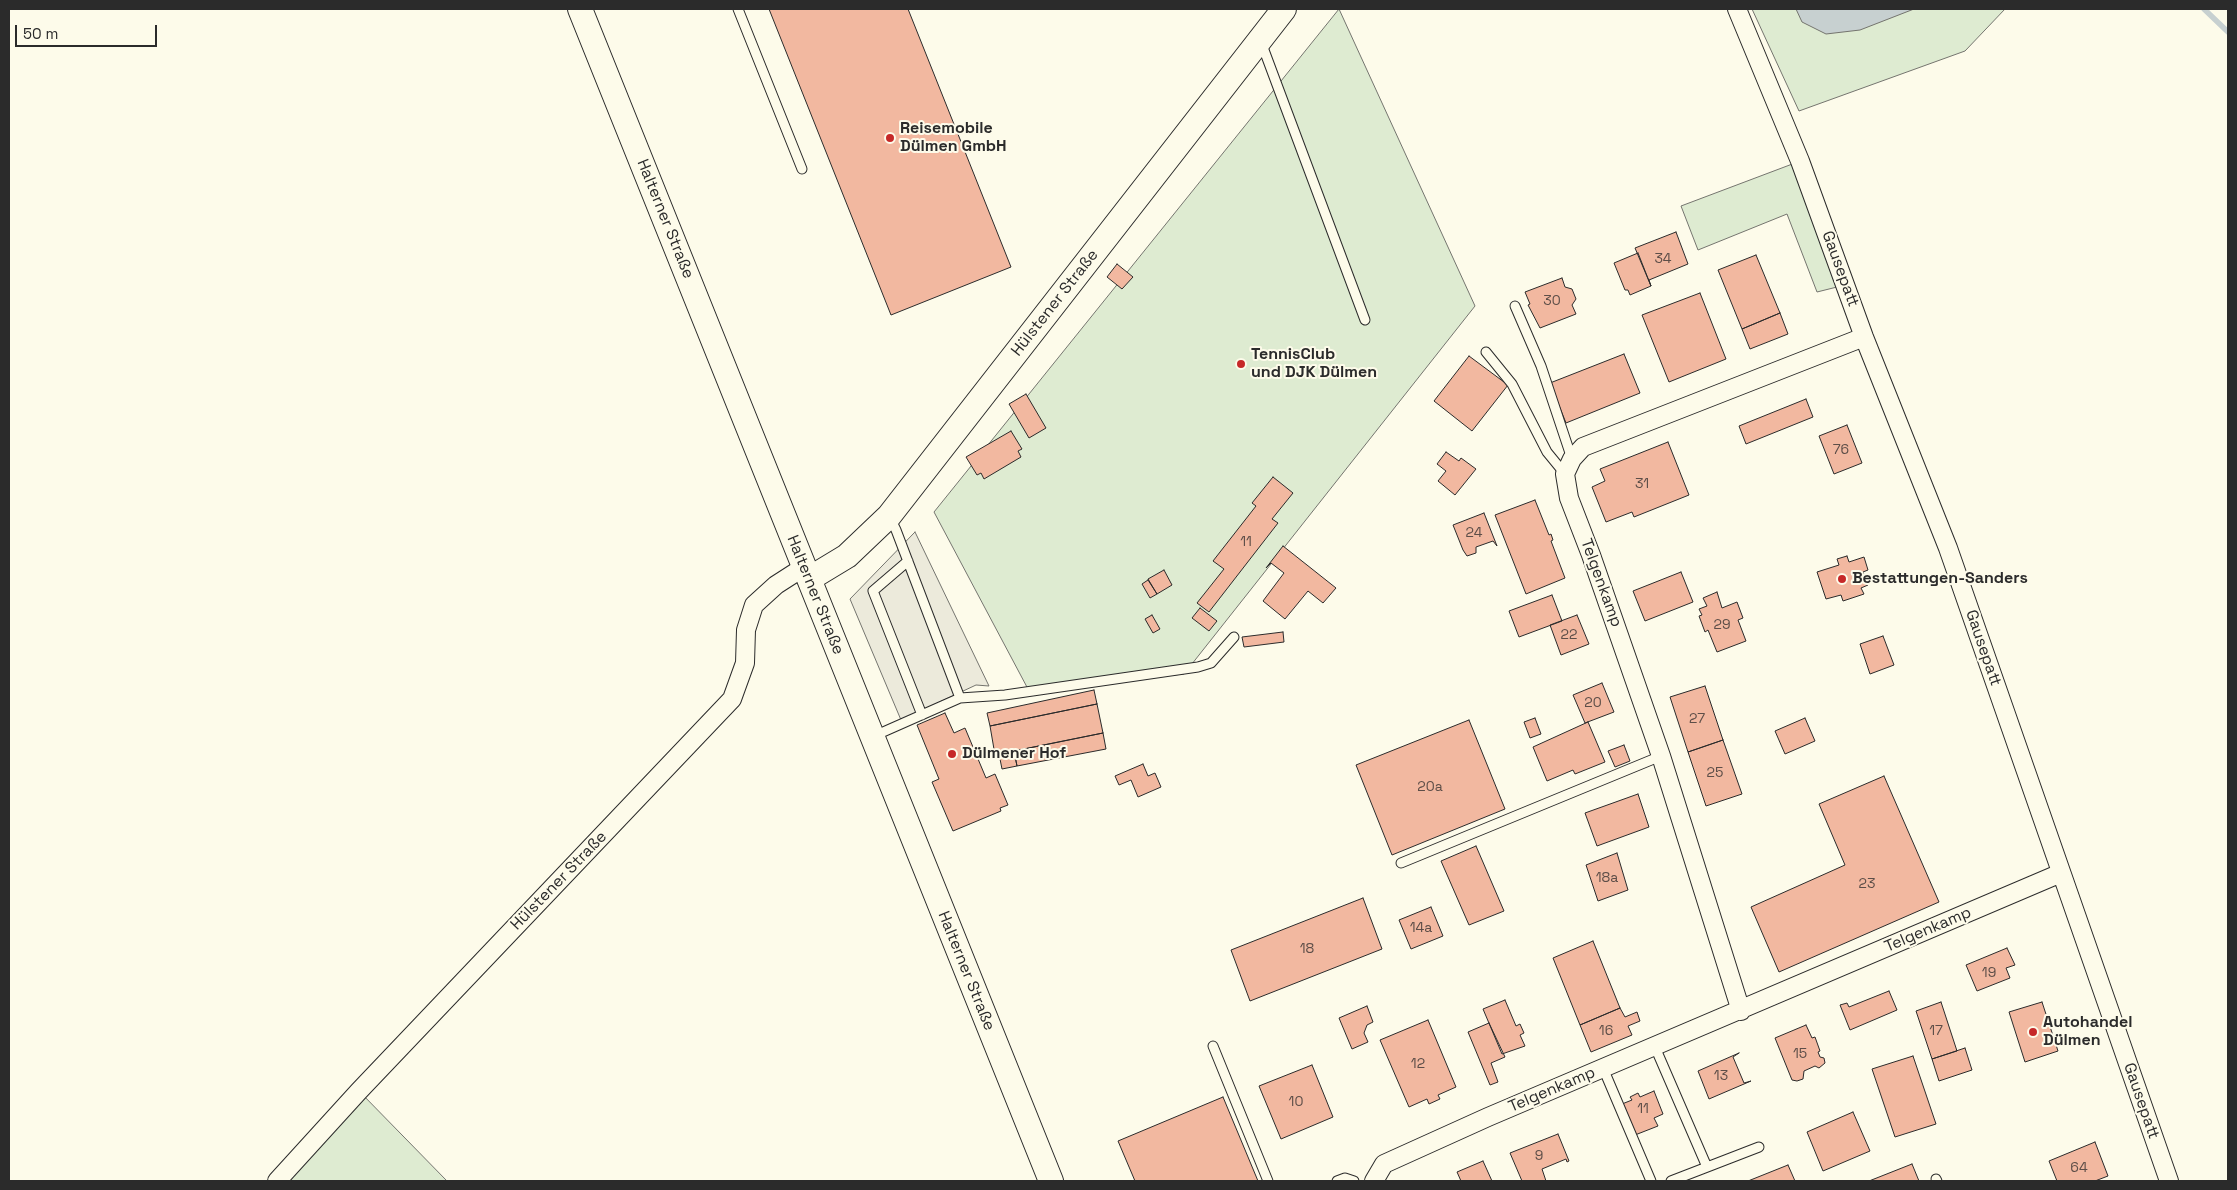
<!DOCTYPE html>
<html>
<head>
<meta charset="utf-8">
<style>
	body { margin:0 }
	#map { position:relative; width:2237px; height:1190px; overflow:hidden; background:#fdfbea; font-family:"Space Grotesk",sans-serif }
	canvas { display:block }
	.frame { position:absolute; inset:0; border:10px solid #2b2b2b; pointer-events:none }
	.scale { position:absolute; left:15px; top:25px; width:142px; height:22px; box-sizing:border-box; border:2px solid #2b2b2b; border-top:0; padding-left:6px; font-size:15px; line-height:18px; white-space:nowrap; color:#2b2b2b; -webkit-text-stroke:4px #fdfbea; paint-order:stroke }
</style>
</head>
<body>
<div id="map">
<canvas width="2237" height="1190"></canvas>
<div class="frame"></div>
<div class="scale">50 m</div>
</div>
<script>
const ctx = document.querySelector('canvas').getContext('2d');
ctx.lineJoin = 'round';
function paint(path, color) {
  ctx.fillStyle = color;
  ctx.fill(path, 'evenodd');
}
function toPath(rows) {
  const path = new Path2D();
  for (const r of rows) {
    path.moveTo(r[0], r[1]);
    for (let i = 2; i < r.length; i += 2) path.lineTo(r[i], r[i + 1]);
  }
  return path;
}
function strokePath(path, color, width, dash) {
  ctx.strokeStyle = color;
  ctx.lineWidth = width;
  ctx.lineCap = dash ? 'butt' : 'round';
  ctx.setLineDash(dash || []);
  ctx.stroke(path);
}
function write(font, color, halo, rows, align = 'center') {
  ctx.font = font + ' "Space Grotesk",sans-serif';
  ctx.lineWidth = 4;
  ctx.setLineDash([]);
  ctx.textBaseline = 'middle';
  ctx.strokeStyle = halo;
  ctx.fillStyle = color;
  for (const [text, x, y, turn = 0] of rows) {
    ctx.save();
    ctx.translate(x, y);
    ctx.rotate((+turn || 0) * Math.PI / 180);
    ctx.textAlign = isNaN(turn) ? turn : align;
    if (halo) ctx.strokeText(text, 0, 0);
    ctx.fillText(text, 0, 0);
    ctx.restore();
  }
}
const green = toPath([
	[1339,9,1475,306,1184,674,1028,689,934,512,1339,9],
	[1752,9,2005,9,1965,51,1799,111,1752,9],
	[1795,163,1841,286,1817,292,1787,214,1698,250,1681,206,1795,163],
	[359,1091,447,1181,277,1181,359,1091]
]);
const parking = toPath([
	[915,532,989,686,976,685,901,720,850,599,915,532]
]);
const water = toPath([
	[1796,9,1914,9,1860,30,1826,34,1802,22,1796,9]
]);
const stream = toPath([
	[2204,9,2228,32]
]);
const building = toPath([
	[769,9,908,9,1011,267,891,315,769,9],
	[1676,232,1688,264,1649,280,1651,286,1635,248,1676,232],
	[1638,253,1651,286,1630,295,1628,290,1625,290,1614,263,1638,253],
	[1756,255,1780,313,1742,329,1718,270,1756,255],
	[1117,264,1133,277,1122,289,1107,277,1117,264],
	[1562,278,1565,287,1572,289,1576,299,1572,305,1576,314,1540,328,1528,305,1530,304,1525,292,1562,278],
	[1700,293,1726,359,1669,382,1642,315,1700,293],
	[1780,313,1788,334,1750,349,1742,329,1780,313],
	[1624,354,1640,393,1566,423,1550,383,1624,354],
	[1469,356,1508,385,1472,431,1434,401,1469,356],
	[1026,394,1046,428,1029,438,1009,404,1026,394],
	[1806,399,1813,417,1746,444,1739,426,1806,399],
	[1847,425,1862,463,1834,474,1819,436,1847,425],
	[1011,431,1022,449,1018,451,1021,457,984,479,981,473,977,475,966,457,1011,431],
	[1668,442,1689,495,1634,517,1632,512,1606,522,1592,487,1605,481,1600,469,1668,442],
	[1446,452,1459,461,1461,458,1476,469,1455,495,1438,481,1446,471,1437,464,1446,452],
	[1273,477,1293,493,1272,519,1278,523,1209,612,1197,603,1224,569,1213,561,1256,506,1252,503,1273,477],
	[1535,500,1549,535,1551,534,1553,540,1551,541,1565,578,1526,594,1495,515,1535,500],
	[1484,513,1497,546,1493,541,1476,547,1476,553,1467,556,1463,550,1453,525,1484,513],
	[1283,546,1336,588,1323,603,1308,591,1285,619,1263,601,1284,573,1271,563,1266,568,1283,546],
	[1847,556,1849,562,1864,557,1868,570,1863,572,1868,585,1861,588,1864,594,1843,601,1841,595,1826,599,1817,572,1839,565,1837,559,1847,556],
	[1164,570,1172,585,1157,594,1148,579,1164,570],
	[1681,572,1693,602,1645,621,1633,591,1681,572],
	[1148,580,1157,594,1150,598,1142,584,1148,580],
	[1717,592,1722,608,1737,602,1743,618,1738,620,1746,641,1717,652,1708,630,1705,632,1699,616,1702,615,1699,609,1707,606,1703,598,1717,592],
	[1552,595,1562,621,1519,637,1509,611,1552,595],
	[1200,608,1217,621,1209,631,1192,618,1200,608],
	[1152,615,1160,629,1153,633,1145,619,1152,615],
	[1577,615,1589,644,1561,655,1550,625,1577,615],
	[1283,632,1284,642,1244,647,1242,637,1283,632],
	[1883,636,1894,665,1870,674,1860,644,1883,636],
	[1602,683,1614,712,1585,723,1573,695,1602,683],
	[1705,686,1723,740,1688,752,1670,697,1705,686],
	[1094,690,1097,704,990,726,987,713,1094,690],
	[1097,704,1103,733,1014,751,1017,766,1002,769,999,754,995,755,990,726,1097,704],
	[945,713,954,733,965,728,986,778,995,774,1008,805,1000,808,1001,811,953,831,932,782,939,779,917,725,945,713],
	[1535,718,1541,734,1530,738,1524,722,1535,718],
	[1805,718,1815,741,1785,754,1775,731,1805,718],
	[1469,720,1505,809,1392,855,1356,765,1469,720],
	[1588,722,1605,762,1575,774,1573,770,1547,781,1533,747,1588,722],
	[1103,733,1106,749,1017,766,1014,751,1103,733],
	[1723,740,1742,794,1706,806,1688,752,1723,740],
	[1624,745,1630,761,1615,767,1608,751,1624,745],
	[1143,764,1148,776,1155,773,1161,787,1138,797,1131,780,1119,785,1115,776,1143,764],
	[1884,776,1939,902,1779,972,1751,907,1845,865,1819,804,1884,776],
	[1638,794,1649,827,1597,846,1585,813,1638,794],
	[1476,846,1504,911,1469,925,1441,861,1476,846],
	[1617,853,1628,890,1598,901,1586,865,1617,853],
	[1363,898,1382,949,1250,1001,1231,950,1363,898],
	[1431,907,1443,936,1411,949,1399,920,1431,907],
	[1593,941,1620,1008,1580,1025,1553,958,1593,941],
	[2007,948,2015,965,2006,968,2010,978,1977,991,1966,965,2007,948],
	[1889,991,1897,1010,1850,1030,1840,1005,1847,1003,1849,1007,1889,991],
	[1505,1000,1516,1026,1520,1024,1524,1033,1520,1035,1525,1046,1502,1054,1483,1009,1505,1000],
	[1941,1002,1957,1051,1932,1059,1916,1011,1941,1002],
	[2042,1002,2058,1051,2025,1062,2009,1012,2042,1002],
	[1367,1006,1373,1022,1367,1025,1364,1033,1368,1042,1352,1049,1339,1018,1367,1006],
	[1620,1008,1625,1017,1637,1012,1640,1021,1628,1026,1632,1035,1591,1052,1580,1025,1620,1008],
	[1428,1020,1456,1087,1438,1095,1440,1099,1429,1104,1427,1099,1409,1107,1380,1040,1428,1020],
	[1489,1023,1505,1057,1491,1063,1498,1082,1490,1085,1468,1032,1489,1023],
	[1806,1025,1812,1038,1815,1037,1820,1051,1818,1052,1820,1057,1824,1058,1825,1063,1819,1068,1815,1066,1804,1071,1803,1079,1797,1081,1792,1080,1775,1038,1806,1025],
	[1965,1048,1972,1070,1939,1081,1932,1059,1965,1048],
	[1739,1053,1733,1057,1744,1083,1751,1081,1709,1099,1698,1071,1739,1053],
	[1913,1056,1936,1124,1895,1137,1872,1069,1913,1056],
	[1312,1065,1333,1117,1281,1139,1259,1086,1312,1065],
	[1654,1091,1663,1114,1654,1118,1658,1126,1635,1135,1622,1104,1632,1100,1630,1097,1638,1093,1640,1097,1654,1091],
	[1223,1097,1258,1181,1135,1181,1118,1141,1223,1097],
	[1853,1112,1870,1151,1823,1171,1807,1132,1853,1112],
	[1558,1134,1569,1161,1567,1162,1566,1159,1542,1169,1546,1181,1522,1181,1510,1153,1558,1134],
	[2095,1142,2108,1176,2095,1181,2057,1181,2049,1161,2095,1142],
	[1483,1161,1492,1181,1461,1181,1457,1172,1483,1161],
	[1912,1164,1919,1181,1869,1181,1912,1164],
	[1788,1165,1795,1181,1748,1181,1788,1165]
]);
const lane = toPath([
	[738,9,802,169],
	[1261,42,1365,320],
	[1515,306,1541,366,1572,459],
	[1486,352,1512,384,1547,452,1565,474],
	[908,561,873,591,922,715],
	[960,698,1005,695,1198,667,1211,663,1234,637],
	[874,736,960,698,896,530,890,518],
	[1401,863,1661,756],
	[1213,1046,1268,1181],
	[1655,1047,1707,1167],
	[1603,1068,1651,1181],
	[1936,1179,1937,1181],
	[1337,1181,1345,1178,1354,1181],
	[1671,1181,1759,1147]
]);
const street = toPath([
	[1737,9,1800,161,1864,337,1948,548,2169,1181],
	[1741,1011,1661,756,1591,555,1569,498,1565,474,1572,459,1583,447,1864,337],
	[277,1181,359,1091,732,699,745,663,746,630,754,605,776,585,804,567],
	[1374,1181,1384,1164,1488,1117,2061,873]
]);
const secondary = toPath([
	[580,9,1051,1181],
	[809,579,847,556,889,516,1284,9]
]);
const markers = [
	[890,138,5,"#c62828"],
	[1241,364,5,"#c62828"],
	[1842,579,5,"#c62828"],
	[952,754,5,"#c62828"],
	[2033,1032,5,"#c62828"]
];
const numberNames = [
	["34",1663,259],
	["30",1552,301],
	["76",1841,450],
	["31",1642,484],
	["24",1474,533],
	["11",1246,542],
	["29",1722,625],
	["22",1569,635],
	["20",1593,703],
	["27",1697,719],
	["25",1715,773],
	["20a",1430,787],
	["18a",1607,878],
	["23",1867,884],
	["14a",1421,928],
	["18",1307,949],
	["19",1989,973],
	["16",1606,1031],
	["17",1936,1031],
	["15",1800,1054],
	["12",1418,1064],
	["13",1721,1076],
	["10",1296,1102],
	["11",1643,1109],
	["9",1539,1156],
	["64",2079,1168]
];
const poiNames = [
	["Reisemobile",900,129],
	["Dülmen GmbH",900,147],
	["TennisClub",1251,355],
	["und DJK Dülmen",1251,373],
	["Bestattungen-Sanders",1852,579],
	["Dülmener Hof",962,754],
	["Autohandel",2043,1023],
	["Dülmen",2043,1041]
];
const streetNames = [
	["Halterner Straße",665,219,68],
	["Gausepatt",1840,269,70],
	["Hülstener Straße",1055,303,-52],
	["Telgenkamp",1601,583,70],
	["Halterner Straße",815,595,68],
	["Gausepatt",1983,648,71],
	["Hülstener Straße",559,881,-46],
	["Telgenkamp",1928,930,-23],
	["Halterner Straße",966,971,68],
	["Telgenkamp",1552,1090,-23],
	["Gausepatt",2141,1101,71]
];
paint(green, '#deebd1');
strokePath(green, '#74746e', 1);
paint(parking, '#eceadb');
strokePath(parking, '#74746e', 1);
paint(water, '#c7d0d0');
strokePath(water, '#74746e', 1);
strokePath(stream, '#c7d0d0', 5.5);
paint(building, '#f2b8a0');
strokePath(building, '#2b2b2b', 1);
strokePath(lane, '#2b2b2b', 11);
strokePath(street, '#2b2b2b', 20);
strokePath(secondary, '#2b2b2b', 26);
strokePath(lane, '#fdfbea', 9);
strokePath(street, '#fdfbea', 18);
strokePath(secondary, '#fdfbea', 24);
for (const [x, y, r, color] of markers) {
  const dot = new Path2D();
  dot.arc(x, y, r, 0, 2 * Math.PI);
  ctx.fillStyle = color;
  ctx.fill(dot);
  strokePath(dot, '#fdfbea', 2);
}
write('14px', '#5d4e48', null, numberNames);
write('bold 16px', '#2b2b2b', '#fdfbea', poiNames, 'left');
write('16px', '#2b2b2b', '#fdfbea', streetNames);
</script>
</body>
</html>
